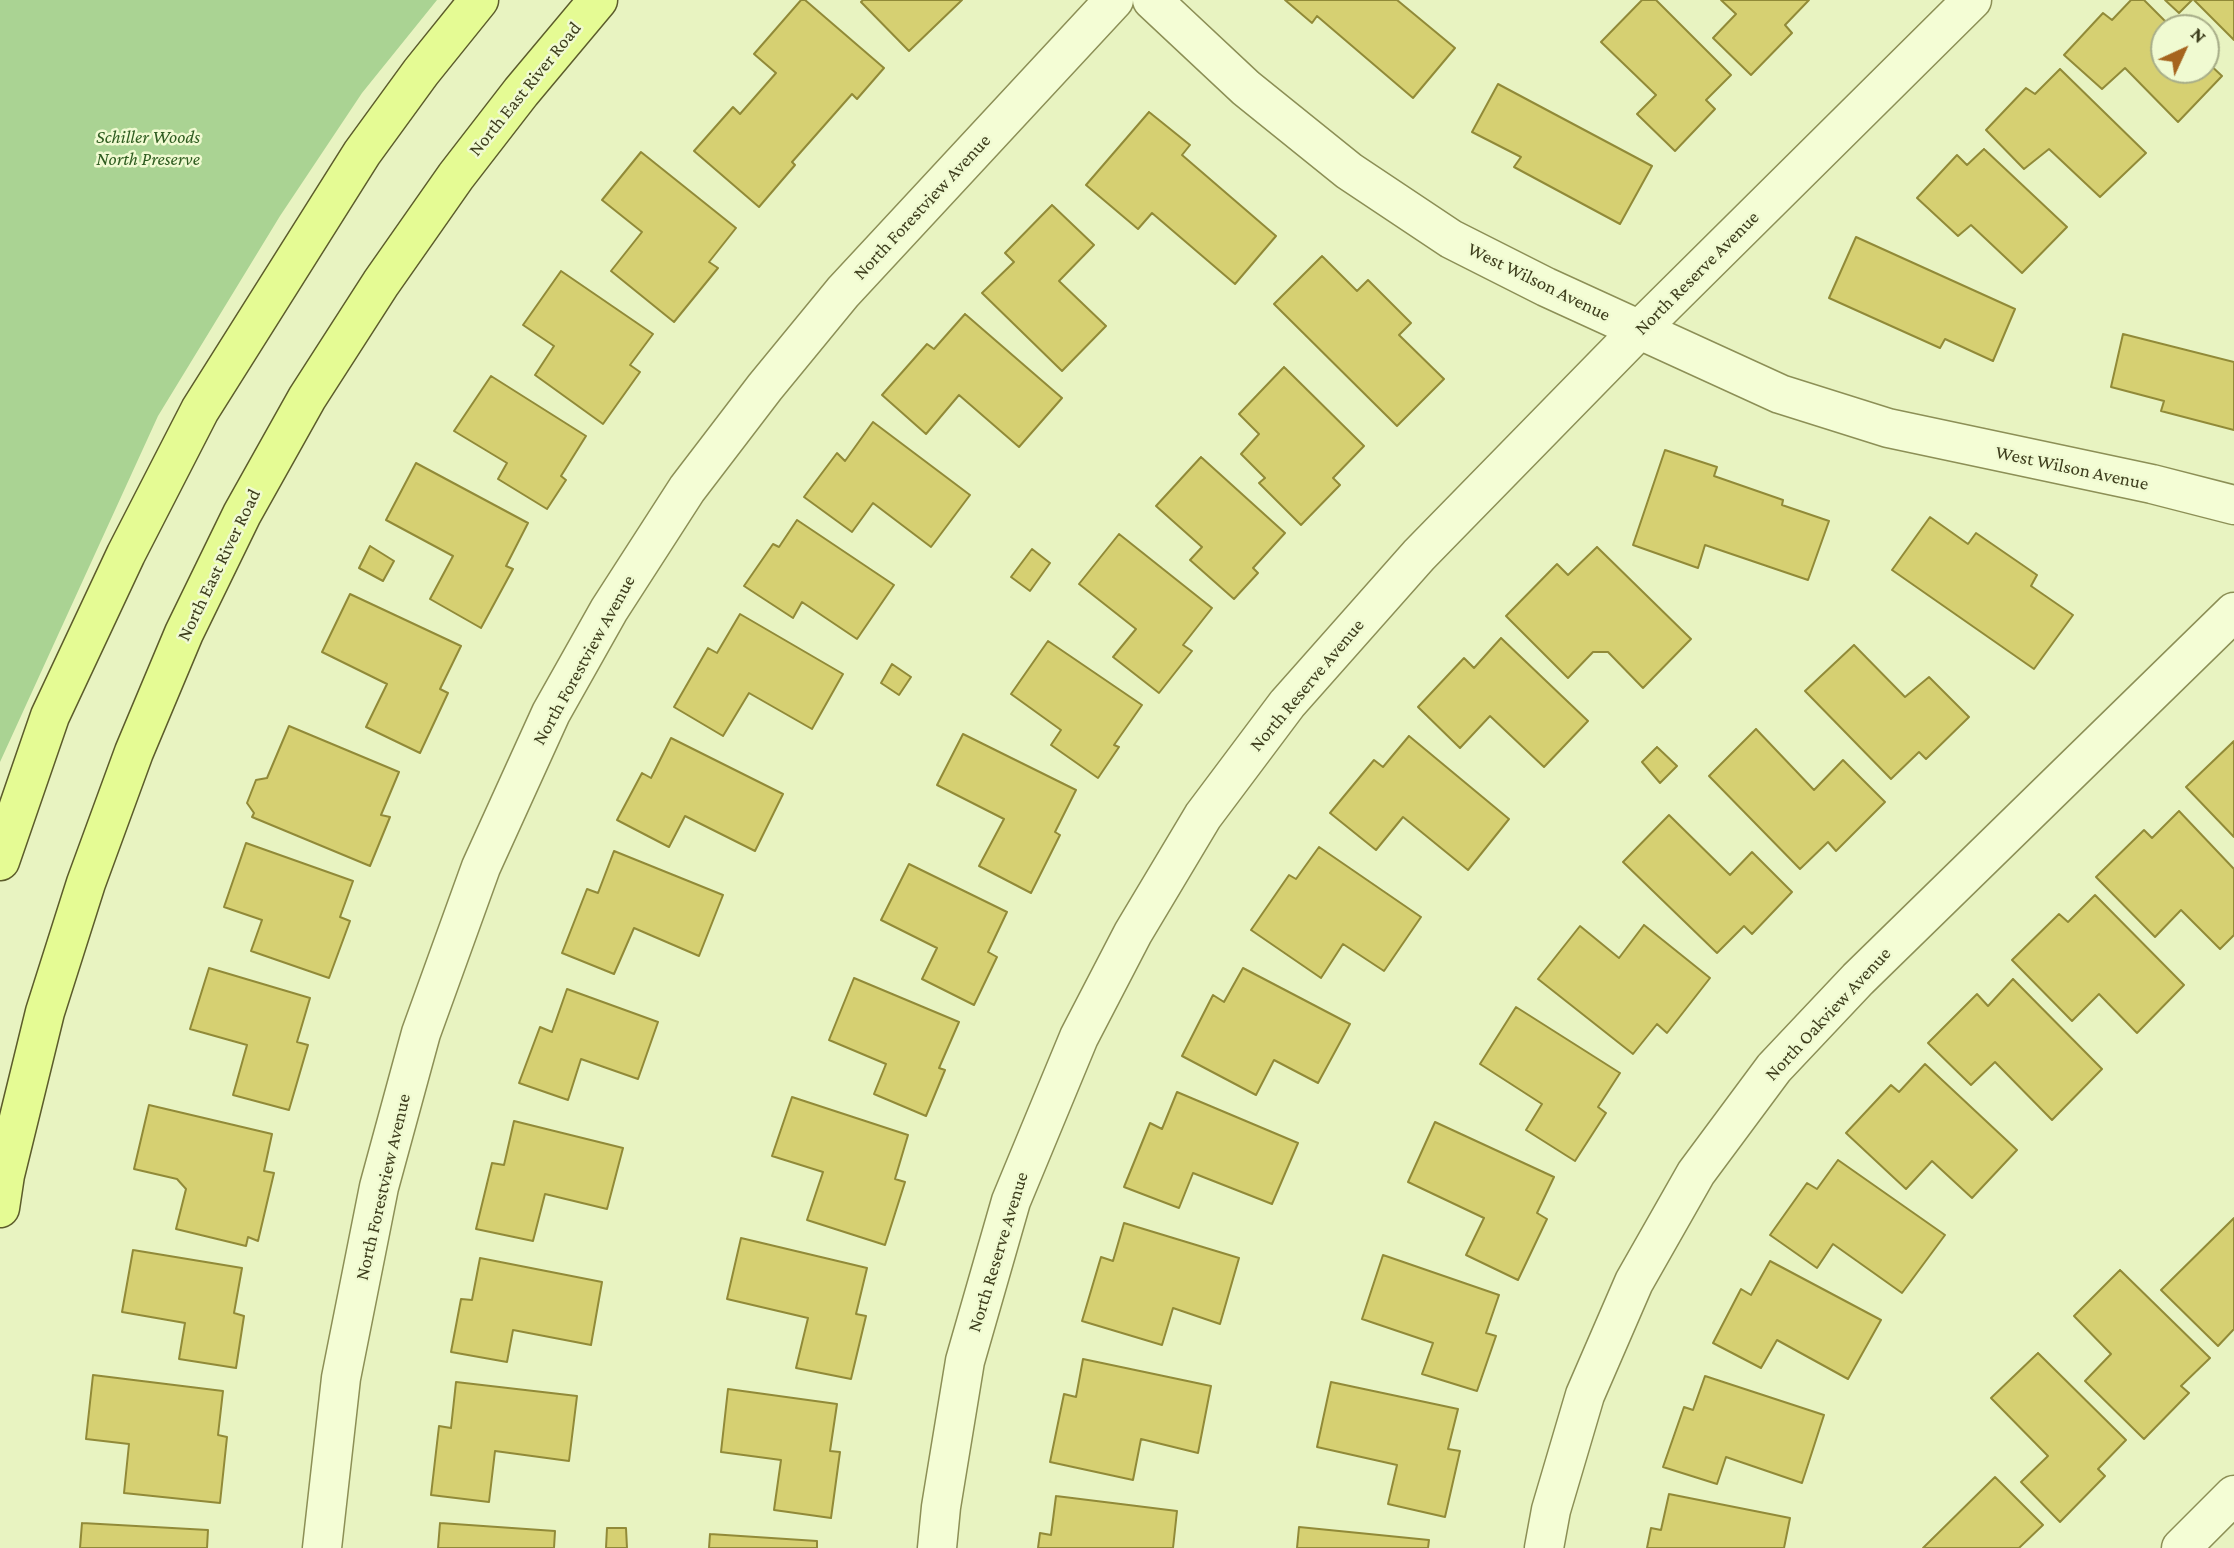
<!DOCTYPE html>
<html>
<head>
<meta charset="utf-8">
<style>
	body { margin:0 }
	#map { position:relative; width:2234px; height:1548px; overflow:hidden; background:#e8f3c1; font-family:"Crimson Pro",serif }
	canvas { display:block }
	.north { position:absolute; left:2150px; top:14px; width:70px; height:70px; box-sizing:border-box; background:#f0fad1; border:2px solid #a8ae89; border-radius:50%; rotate:45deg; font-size:19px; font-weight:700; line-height:28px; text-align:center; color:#3d3d1c }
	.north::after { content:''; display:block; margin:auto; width:24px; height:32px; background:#a6641e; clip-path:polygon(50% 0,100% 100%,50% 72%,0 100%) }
</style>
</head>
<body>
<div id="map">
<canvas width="2234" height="1548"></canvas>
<div class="north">N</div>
</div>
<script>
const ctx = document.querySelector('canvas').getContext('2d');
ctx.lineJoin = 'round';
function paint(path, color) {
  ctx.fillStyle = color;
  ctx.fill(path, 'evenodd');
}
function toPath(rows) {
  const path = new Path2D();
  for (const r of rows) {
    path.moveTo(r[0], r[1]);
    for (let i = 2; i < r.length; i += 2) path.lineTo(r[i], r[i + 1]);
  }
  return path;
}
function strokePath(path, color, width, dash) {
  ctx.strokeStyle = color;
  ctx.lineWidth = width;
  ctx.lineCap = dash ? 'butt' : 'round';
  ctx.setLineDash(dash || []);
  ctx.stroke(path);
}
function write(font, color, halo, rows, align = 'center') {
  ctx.font = font + ' "Crimson Pro",serif';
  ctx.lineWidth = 5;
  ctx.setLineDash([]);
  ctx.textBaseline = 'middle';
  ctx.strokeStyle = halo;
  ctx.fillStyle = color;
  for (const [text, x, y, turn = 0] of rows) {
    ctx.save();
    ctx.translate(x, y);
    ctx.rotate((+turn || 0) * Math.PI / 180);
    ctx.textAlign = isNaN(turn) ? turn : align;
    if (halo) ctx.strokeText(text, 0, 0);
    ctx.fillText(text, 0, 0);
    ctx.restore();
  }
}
const green = toPath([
	[0,0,437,0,362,93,280,216,158,416,0,762]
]);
const building = toPath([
	[801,0,805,0,884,68,857,99,852,94,792,162,795,165,759,207,694,151,733,107,740,114,776,73,754,54,801,0],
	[863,0,962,0,909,51,861,2,863,0],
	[1285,0,1397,0,1455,48,1413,98,1317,16,1312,23,1285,0],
	[1642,0,1656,0,1731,75,1706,100,1715,109,1675,151,1637,114,1656,95,1601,42,1642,0],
	[1721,0,1809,0,1785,25,1792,33,1751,75,1713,38,1736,14,1721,0],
	[2131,0,2144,0,2172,28,2164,28,2164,70,2206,70,2206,61,2222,76,2178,122,2125,68,2102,89,2064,55,2103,13,2112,20,2131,0],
	[2165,0,2192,0,2179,13,2165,0],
	[2194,0,2234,0,2234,40,2194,0],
	[2060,69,2146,153,2100,197,2049,149,2024,169,1986,130,2026,88,2035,94,2060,69],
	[1498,84,1652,166,1620,224,1514,167,1521,157,1472,132,1498,84],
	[1149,112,1190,145,1182,155,1276,236,1235,284,1152,213,1138,229,1086,185,1149,112],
	[1984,149,2067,227,2022,273,1971,225,1958,236,1917,198,1957,155,1967,165,1984,149],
	[641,152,736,228,709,262,718,268,674,322,611,271,642,232,602,200,641,152],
	[1052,205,1094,245,1059,281,1106,326,1062,371,982,293,1014,262,1005,253,1052,205],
	[1856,237,2015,309,1993,361,1945,339,1940,348,1829,298,1856,237],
	[1322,256,1357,291,1368,280,1411,323,1399,335,1444,379,1397,426,1274,304,1322,256],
	[561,271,653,334,630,365,640,372,603,424,535,375,554,346,523,325,561,271],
	[965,314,1062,398,1019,447,959,395,926,434,882,395,927,344,934,349,965,314],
	[2123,334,2234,362,2234,430,2161,411,2164,401,2111,387,2123,334],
	[1284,367,1364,446,1333,478,1340,485,1301,525,1259,483,1265,478,1241,454,1259,434,1239,414,1284,367],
	[491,376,586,436,561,476,566,480,547,509,498,479,507,463,454,431,491,376],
	[873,422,970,495,931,547,873,503,852,532,804,497,837,453,845,461,873,422],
	[1665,450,1717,467,1714,476,1783,500,1782,505,1829,521,1808,580,1705,545,1698,568,1633,545,1665,450],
	[1201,457,1285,533,1253,568,1258,573,1234,599,1190,560,1202,547,1156,506,1201,457],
	[416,463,528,523,506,566,513,569,481,628,430,599,453,556,386,520,416,463],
	[1930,517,1968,544,1976,533,2037,575,2031,586,2073,615,2034,669,1892,570,1930,517],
	[797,520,894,585,857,639,802,602,793,618,744,586,773,544,779,547,797,520],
	[1119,534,1212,608,1183,645,1192,651,1159,693,1113,657,1136,629,1079,584,1119,534],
	[370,546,394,561,383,581,359,568,370,546],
	[1597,547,1691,639,1643,688,1608,652,1593,652,1568,678,1506,616,1557,564,1568,575,1597,547],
	[1032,549,1050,563,1030,591,1011,577,1032,549],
	[350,594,461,646,440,689,448,693,420,753,366,727,387,684,322,652,350,594],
	[740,614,843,674,812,729,749,693,723,736,674,707,708,648,717,653,740,614],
	[1501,638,1588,721,1544,767,1490,716,1460,748,1418,707,1464,658,1474,668,1501,638],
	[1048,641,1142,705,1114,745,1119,747,1098,778,1051,745,1061,730,1011,694,1048,641],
	[1854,645,1905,697,1929,677,1969,717,1926,759,1919,752,1891,779,1805,691,1854,645],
	[892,664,911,677,899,695,881,683,892,664],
	[289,726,399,772,381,815,390,817,370,866,252,817,254,813,247,803,256,780,267,778,289,726],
	[1756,729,1814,790,1843,760,1885,802,1836,851,1828,842,1800,869,1709,776,1756,729],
	[963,734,1076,790,1055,832,1060,835,1031,893,979,866,1004,819,937,785,963,734],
	[1409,736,1509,819,1468,870,1403,817,1376,850,1330,813,1374,760,1383,767,1409,736],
	[671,738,783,794,755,851,685,816,669,847,617,820,642,773,651,778,671,738],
	[2234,741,2234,837,2186,787,2234,741],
	[1657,747,1677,766,1660,783,1642,762,1657,747],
	[2179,811,2234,869,2234,935,2220,949,2181,910,2155,937,2096,877,2144,830,2152,838,2179,811],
	[1669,815,1730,875,1752,852,1792,892,1752,934,1744,926,1717,953,1623,862,1669,815],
	[246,843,353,881,340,917,350,921,329,978,251,951,262,920,224,907,246,843],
	[1319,847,1421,917,1384,971,1343,944,1321,978,1251,930,1289,875,1296,879,1319,847],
	[614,851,723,895,699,956,634,928,614,974,562,953,587,889,598,893,614,851],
	[909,864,1007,912,988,952,997,957,974,1005,922,979,937,948,881,920,909,864],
	[2095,895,2184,985,2137,1033,2099,994,2072,1021,2012,960,2059,914,2068,922,2095,895],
	[1644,925,1710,978,1667,1033,1657,1024,1633,1054,1538,979,1580,926,1619,958,1644,925],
	[209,968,310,998,297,1042,308,1045,289,1110,233,1095,247,1045,190,1029,209,968],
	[1243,968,1350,1024,1318,1083,1274,1060,1256,1095,1182,1056,1213,995,1224,1002,1243,968],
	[854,978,959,1022,939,1068,945,1070,926,1116,874,1094,886,1064,829,1040,854,978],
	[2013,979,2102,1069,2052,1120,1995,1062,1971,1085,1928,1043,1977,994,1988,1006,2013,979],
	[567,989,658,1022,638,1079,581,1059,568,1100,519,1083,540,1027,552,1032,567,989],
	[1516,1007,1620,1073,1598,1107,1606,1113,1575,1161,1526,1130,1542,1104,1480,1064,1516,1007],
	[1925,1064,2017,1150,1972,1198,1932,1161,1906,1189,1846,1133,1891,1085,1899,1092,1925,1064],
	[1177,1092,1298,1143,1272,1204,1193,1173,1179,1208,1124,1187,1150,1123,1162,1129,1177,1092],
	[792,1097,908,1135,895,1179,905,1182,885,1245,807,1220,823,1172,772,1156,792,1097],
	[149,1105,272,1134,264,1171,274,1173,258,1241,248,1237,246,1246,176,1229,186,1189,177,1179,134,1169,149,1105],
	[514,1121,623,1148,607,1209,545,1194,533,1241,476,1229,492,1163,504,1165,514,1121],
	[1435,1122,1554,1177,1537,1213,1547,1219,1518,1280,1466,1255,1484,1218,1408,1182,1435,1122],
	[1838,1160,1945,1235,1902,1293,1833,1244,1817,1268,1770,1235,1807,1183,1817,1189,1838,1160],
	[2234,1218,2234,1329,2218,1346,2161,1290,2234,1218],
	[1124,1223,1239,1258,1220,1324,1173,1308,1162,1345,1082,1321,1101,1257,1113,1261,1124,1223],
	[741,1238,867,1268,856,1314,866,1316,851,1379,796,1368,808,1318,727,1299,741,1238],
	[133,1250,242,1268,234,1313,244,1316,236,1368,179,1359,185,1323,122,1312,133,1250],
	[1383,1255,1499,1295,1486,1333,1496,1336,1477,1391,1422,1374,1433,1343,1362,1319,1383,1255],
	[480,1258,602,1282,591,1345,513,1330,507,1362,451,1352,461,1299,472,1300,480,1258],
	[1770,1261,1881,1320,1848,1379,1777,1340,1761,1368,1713,1343,1741,1289,1751,1295,1770,1261],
	[2120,1270,2210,1358,2181,1386,2189,1393,2144,1439,2085,1381,2111,1354,2074,1316,2120,1270],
	[2038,1353,2126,1440,2098,1469,2105,1476,2060,1522,2021,1482,2048,1456,1991,1398,2038,1353],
	[1083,1359,1211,1386,1198,1453,1141,1439,1133,1480,1050,1462,1064,1394,1076,1397,1083,1359],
	[93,1375,223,1391,218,1435,227,1437,220,1503,124,1493,129,1444,86,1439,93,1375],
	[1705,1376,1824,1415,1802,1483,1726,1457,1717,1484,1663,1467,1684,1407,1693,1410,1705,1376],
	[456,1382,577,1396,569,1461,495,1451,489,1502,431,1495,439,1426,451,1428,456,1382],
	[1331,1382,1458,1409,1448,1449,1460,1451,1445,1517,1388,1504,1397,1465,1317,1447,1331,1382],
	[728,1389,837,1404,830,1451,840,1452,831,1518,774,1510,781,1460,721,1452,728,1389],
	[1995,1477,2043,1525,2019,1548,1923,1548,1995,1477],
	[1669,1494,1790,1518,1784,1548,1647,1548,1651,1528,1661,1530,1669,1494],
	[1056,1496,1177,1511,1173,1548,1038,1548,1040,1533,1051,1535,1056,1496],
	[82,1523,208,1530,207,1548,80,1548,82,1523],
	[440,1523,555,1531,554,1548,438,1548,440,1523],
	[1299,1527,1429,1540,1428,1548,1297,1548,1299,1527],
	[607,1528,626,1528,627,1548,606,1548,607,1528],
	[710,1534,817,1541,817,1548,709,1548,710,1534]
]);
const minor = toPath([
	[1152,0,1246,88,1349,171,1451,239,1546,287,1780,394,1888,428,2152,484,2234,505],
	[322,1548,341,1378,379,1187,421,1033,481,867,551,713,609,610,687,489,765,387,843,292,1114,0],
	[937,1548,941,1507,965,1361,1011,1201,1079,1037,1133,933,1203,816,1287,704,1419,555,1640,329,1972,0],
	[1544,1548,1551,1510,1585,1395,1634,1282,1696,1173,1774,1068,1858,979,2234,612],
	[2181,1548,2234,1495]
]);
const major = toPath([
	[0,861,50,716,126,554,200,410,362,153,421,72,479,0],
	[0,1208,5,1175,45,1012,86,883,134,752,184,633,242,514,307,398,381,283,456,176,521,92,598,0]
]);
const streetNames = [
	["North East River Road",525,89,-51],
	["North Forestview Avenue",922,207,-47],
	["North Reserve Avenue",1697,273,-45],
	["West Wilson Avenue",1539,282,26],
	["West Wilson Avenue",2072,468,12],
	["North East River Road",219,565,-64],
	["North Forestview Avenue",584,660,-61],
	["North Reserve Avenue",1307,685,-50],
	["North Oakview Avenue",1828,1014,-47],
	["North Forestview Avenue",383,1187,-77],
	["North Reserve Avenue",998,1252,-73]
];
const parkNames = [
	["Schiller Woods",148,137],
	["North Preserve",148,159]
];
paint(green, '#aad393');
paint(building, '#d6d072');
strokePath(building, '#918a38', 2);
strokePath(minor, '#8c8f56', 41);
strokePath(major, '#5c5c2b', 41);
strokePath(minor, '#f4fdd5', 38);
strokePath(major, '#e5fb94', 38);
write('19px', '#3d3d1c', '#f0fad1', streetNames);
write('italic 19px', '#2e5c20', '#f0fad1', parkNames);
</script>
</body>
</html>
